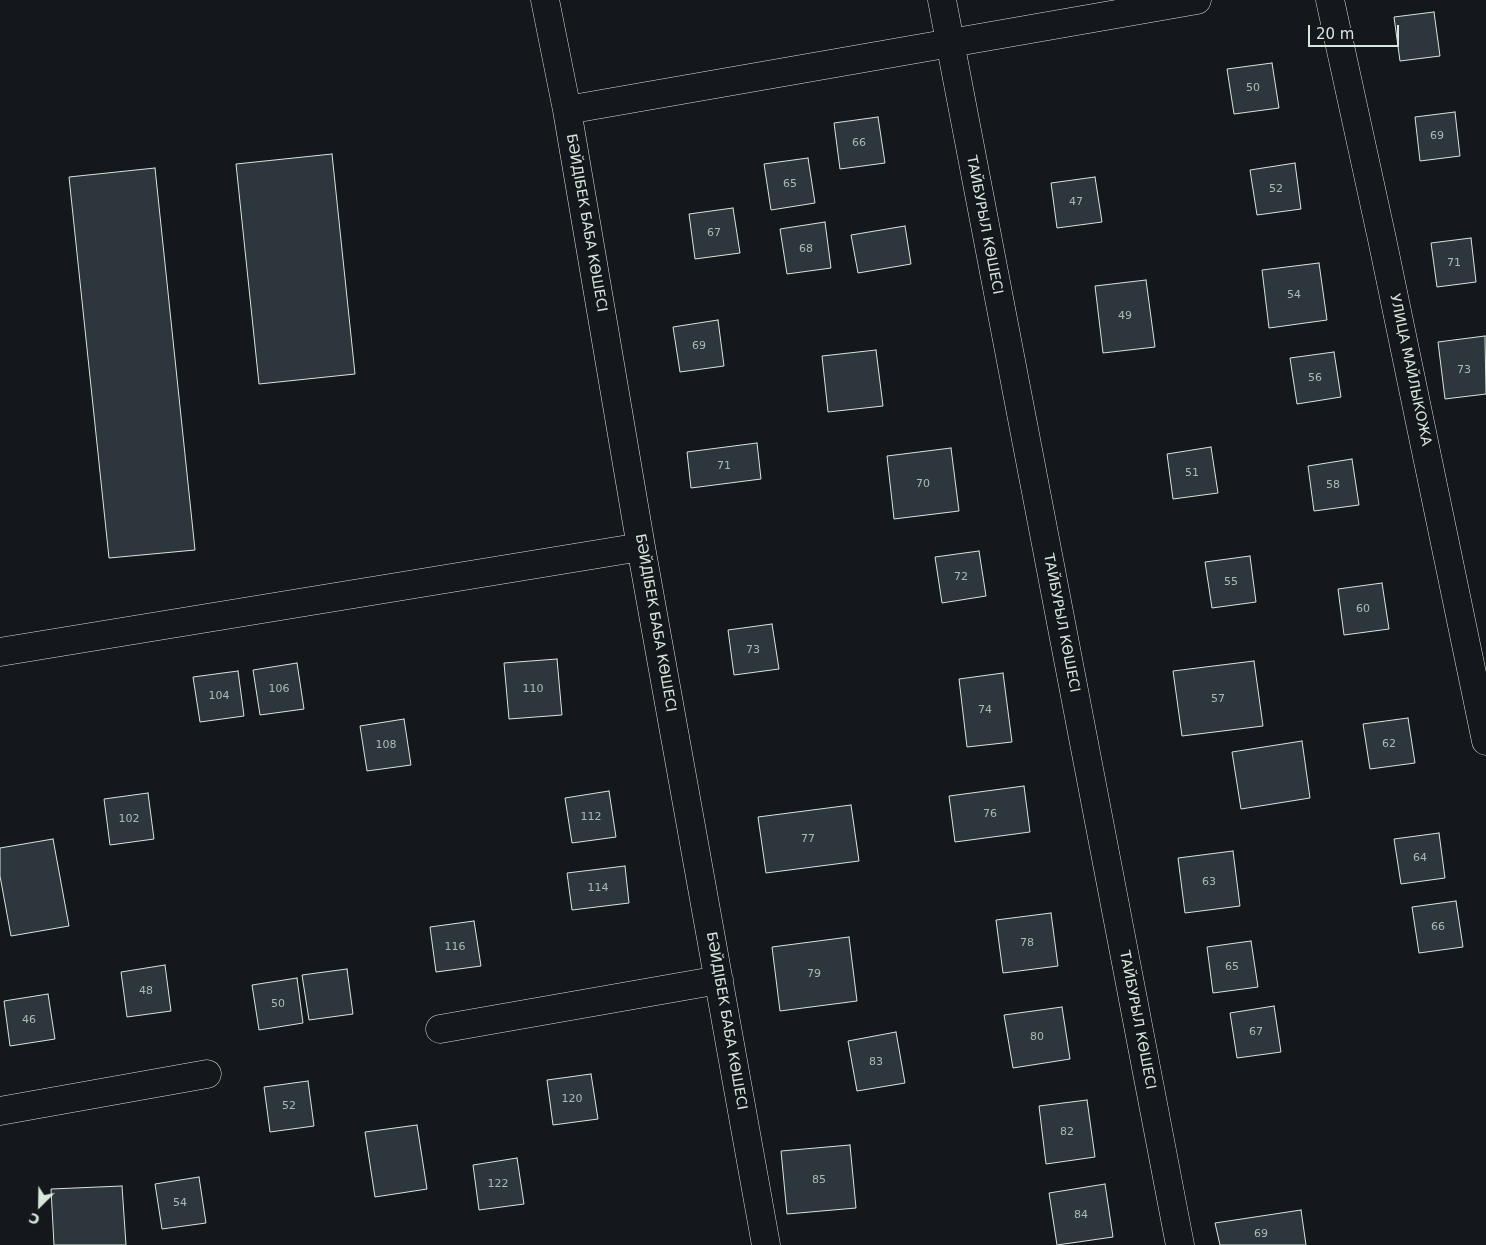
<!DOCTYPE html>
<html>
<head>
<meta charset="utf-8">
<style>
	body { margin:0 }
	#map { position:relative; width:1486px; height:1245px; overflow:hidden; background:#14181c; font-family:"DejaVu Sans",sans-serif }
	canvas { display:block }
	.north { position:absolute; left:15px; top:1180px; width:50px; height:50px; -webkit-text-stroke:4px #14181c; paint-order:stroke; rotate:203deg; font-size:14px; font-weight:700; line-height:20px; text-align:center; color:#d8e6dc }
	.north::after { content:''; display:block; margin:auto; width:18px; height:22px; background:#d8e6dc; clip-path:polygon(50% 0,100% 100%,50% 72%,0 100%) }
	.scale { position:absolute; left:1308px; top:25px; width:91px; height:22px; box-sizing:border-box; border:2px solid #d8e6dc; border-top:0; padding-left:6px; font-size:15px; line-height:18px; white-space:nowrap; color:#d8e6dc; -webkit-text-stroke:4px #14181c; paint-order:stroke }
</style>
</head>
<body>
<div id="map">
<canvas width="1486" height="1245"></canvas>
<div class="north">С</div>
<div class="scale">20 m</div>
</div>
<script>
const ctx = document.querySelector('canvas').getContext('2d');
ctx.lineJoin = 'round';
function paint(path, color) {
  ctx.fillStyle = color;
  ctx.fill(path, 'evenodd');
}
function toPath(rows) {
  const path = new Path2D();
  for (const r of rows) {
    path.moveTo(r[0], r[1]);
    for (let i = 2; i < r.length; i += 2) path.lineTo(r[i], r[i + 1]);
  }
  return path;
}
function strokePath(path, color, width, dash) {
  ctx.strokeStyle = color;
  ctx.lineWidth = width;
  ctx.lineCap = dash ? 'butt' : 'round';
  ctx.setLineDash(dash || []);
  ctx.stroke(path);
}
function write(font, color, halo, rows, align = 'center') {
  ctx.font = font + ' "DejaVu Sans",sans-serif';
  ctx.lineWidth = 4;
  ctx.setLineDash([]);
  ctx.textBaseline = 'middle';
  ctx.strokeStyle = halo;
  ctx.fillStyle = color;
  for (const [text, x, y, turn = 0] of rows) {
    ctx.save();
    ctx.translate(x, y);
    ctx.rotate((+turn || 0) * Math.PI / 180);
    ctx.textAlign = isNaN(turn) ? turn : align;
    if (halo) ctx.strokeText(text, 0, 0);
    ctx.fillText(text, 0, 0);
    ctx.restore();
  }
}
const building = toPath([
	[1434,12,1440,56,1400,61,1394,17,1434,12],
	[1272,63,1279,108,1234,114,1227,69,1272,63],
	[1455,112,1460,156,1420,161,1415,117,1455,112],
	[878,117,885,163,840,169,834,123,878,117],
	[332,154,355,374,259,384,236,164,332,154],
	[808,158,815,203,771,210,764,164,808,158],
	[1295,163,1301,209,1257,215,1250,170,1295,163],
	[155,168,195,550,109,558,69,177,155,168],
	[1095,177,1102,222,1057,228,1051,183,1095,177],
	[733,208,740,253,695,259,689,214,733,208],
	[825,222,831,268,787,274,780,229,825,222],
	[905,226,911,264,858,273,851,235,905,226],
	[1471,238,1476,282,1437,287,1431,243,1471,238],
	[1319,263,1327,320,1269,328,1262,270,1319,263],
	[1146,280,1155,347,1103,353,1095,286,1146,280],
	[718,320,724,366,680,372,673,327,718,320],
	[1485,336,1486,394,1445,399,1438,342,1485,336],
	[876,350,883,406,828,412,822,356,876,350],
	[1334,352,1341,397,1297,404,1290,358,1334,352],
	[757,443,761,479,691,488,687,452,757,443],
	[1211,447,1218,493,1173,499,1167,454,1211,447],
	[951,448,959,511,894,519,887,456,951,448],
	[1352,459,1359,505,1314,511,1308,466,1352,459],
	[979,551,986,596,942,603,935,557,979,551],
	[1250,556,1256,602,1212,608,1205,562,1250,556],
	[1382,583,1389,629,1344,635,1338,589,1382,583],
	[772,624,779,669,734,675,728,630,772,624],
	[557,659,562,715,509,719,504,663,557,659],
	[1254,661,1263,726,1182,736,1173,671,1254,661],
	[297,663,304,709,260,715,253,670,297,663],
	[238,671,244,716,200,722,193,677,238,671],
	[1003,673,1012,742,967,747,959,679,1003,673],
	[1408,718,1415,763,1370,769,1363,724,1408,718],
	[404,719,411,765,367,771,360,726,404,719],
	[1302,741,1310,798,1241,809,1232,752,1302,741],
	[1024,786,1030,832,955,842,949,796,1024,786],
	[609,791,616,837,572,843,565,798,609,791],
	[148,793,154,839,110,845,104,799,148,793],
	[851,805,859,861,766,873,758,817,851,805],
	[1439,833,1445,878,1401,884,1394,839,1439,833],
	[53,839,69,926,11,936,0,876,0,848,53,839],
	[1233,851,1240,906,1185,913,1178,858,1233,851],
	[625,866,629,903,572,910,567,873,625,866],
	[1456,901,1463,947,1419,953,1412,907,1456,901],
	[1051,913,1058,966,1003,973,996,920,1051,913],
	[474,921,481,966,436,972,430,927,474,921],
	[849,937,857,1001,780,1011,772,947,849,937],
	[1251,941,1258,987,1213,993,1207,947,1251,941],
	[165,965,171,1011,127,1017,121,972,165,965],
	[347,969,353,1014,309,1020,302,975,347,969],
	[297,978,303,1023,259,1030,252,985,297,978],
	[48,994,55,1039,10,1046,4,1001,48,994],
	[1274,1006,1281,1052,1237,1058,1230,1013,1274,1006],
	[1062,1007,1070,1059,1013,1068,1004,1015,1062,1007],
	[896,1032,905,1083,857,1091,848,1041,896,1032],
	[591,1074,598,1119,553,1125,547,1080,591,1074],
	[308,1081,314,1126,270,1132,264,1087,308,1081],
	[1087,1100,1095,1157,1046,1164,1039,1106,1087,1100],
	[417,1125,427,1189,375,1197,365,1132,417,1125],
	[850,1145,856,1208,787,1214,781,1151,850,1145],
	[517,1158,524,1204,479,1210,473,1165,517,1158],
	[199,1177,206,1223,162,1229,155,1184,199,1177],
	[1105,1184,1113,1237,1057,1245,1049,1193,1105,1184],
	[122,1186,126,1245,54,1245,51,1189,122,1186],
	[1301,1210,1306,1245,1220,1245,1215,1223,1301,1210]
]);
const minor = toPath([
	[545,0,567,110,641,547,766,1245],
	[942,0,1180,1245],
	[1330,0,1382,239,1486,741],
	[567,110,1197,0],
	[0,652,641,547],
	[440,1029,719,980],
	[0,1111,207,1074]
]);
const numberNames = [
	["50",1253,88],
	["69",1437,136],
	["66",859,143],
	["65",790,184],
	["52",1276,189],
	["47",1076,202],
	["67",714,233],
	["68",806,249],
	["71",1454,263],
	["54",1294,295],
	["49",1125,316],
	["69",699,346],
	["73",1464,370],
	["56",1315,378],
	["71",724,466],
	["51",1192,473],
	["70",923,484],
	["58",1333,485],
	["72",961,577],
	["55",1231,582],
	["60",1363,609],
	["73",753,650],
	["106",279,689],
	["110",533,689],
	["104",219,696],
	["57",1218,699],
	["74",985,710],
	["62",1389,744],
	["108",386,745],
	["76",990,814],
	["112",591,817],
	["102",129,819],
	["77",808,839],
	["64",1420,858],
	["63",1209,882],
	["114",598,888],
	["66",1438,927],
	["78",1027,943],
	["116",455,947],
	["65",1232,967],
	["79",814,974],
	["48",146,991],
	["50",278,1004],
	["46",29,1020],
	["67",1256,1032],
	["80",1037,1037],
	["83",876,1062],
	["120",572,1099],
	["52",289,1106],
	["82",1067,1132],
	["85",819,1180],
	["122",498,1184],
	["54",180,1203],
	["84",1081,1215],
	["69",1261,1234]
];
const streetNames = [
	["БӘЙДІБЕК БАБА КӨШЕСІ",586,223,80],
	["ТАЙБУРЫЛ КӨШЕСІ",984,225,79],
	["УЛИЦА МАЙЛЫКОЖА",1410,370,78],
	["БӘЙДІБЕК БАБА КӨШЕСІ",655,623,80],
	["ТАЙБУРЫЛ КӨШЕСІ",1061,623,79],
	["ТАЙБУРЫЛ КӨШЕСІ",1137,1020,79],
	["БӘЙДІБЕК БАБА КӨШЕСІ",726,1021,80]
];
paint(building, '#2c363c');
strokePath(building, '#d8e6dc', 1);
strokePath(minor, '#d8e6dc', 29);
strokePath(minor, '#14181c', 28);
write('11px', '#adbab4', null, numberNames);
write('14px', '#d8e6dc', '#14181c', streetNames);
</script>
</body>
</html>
